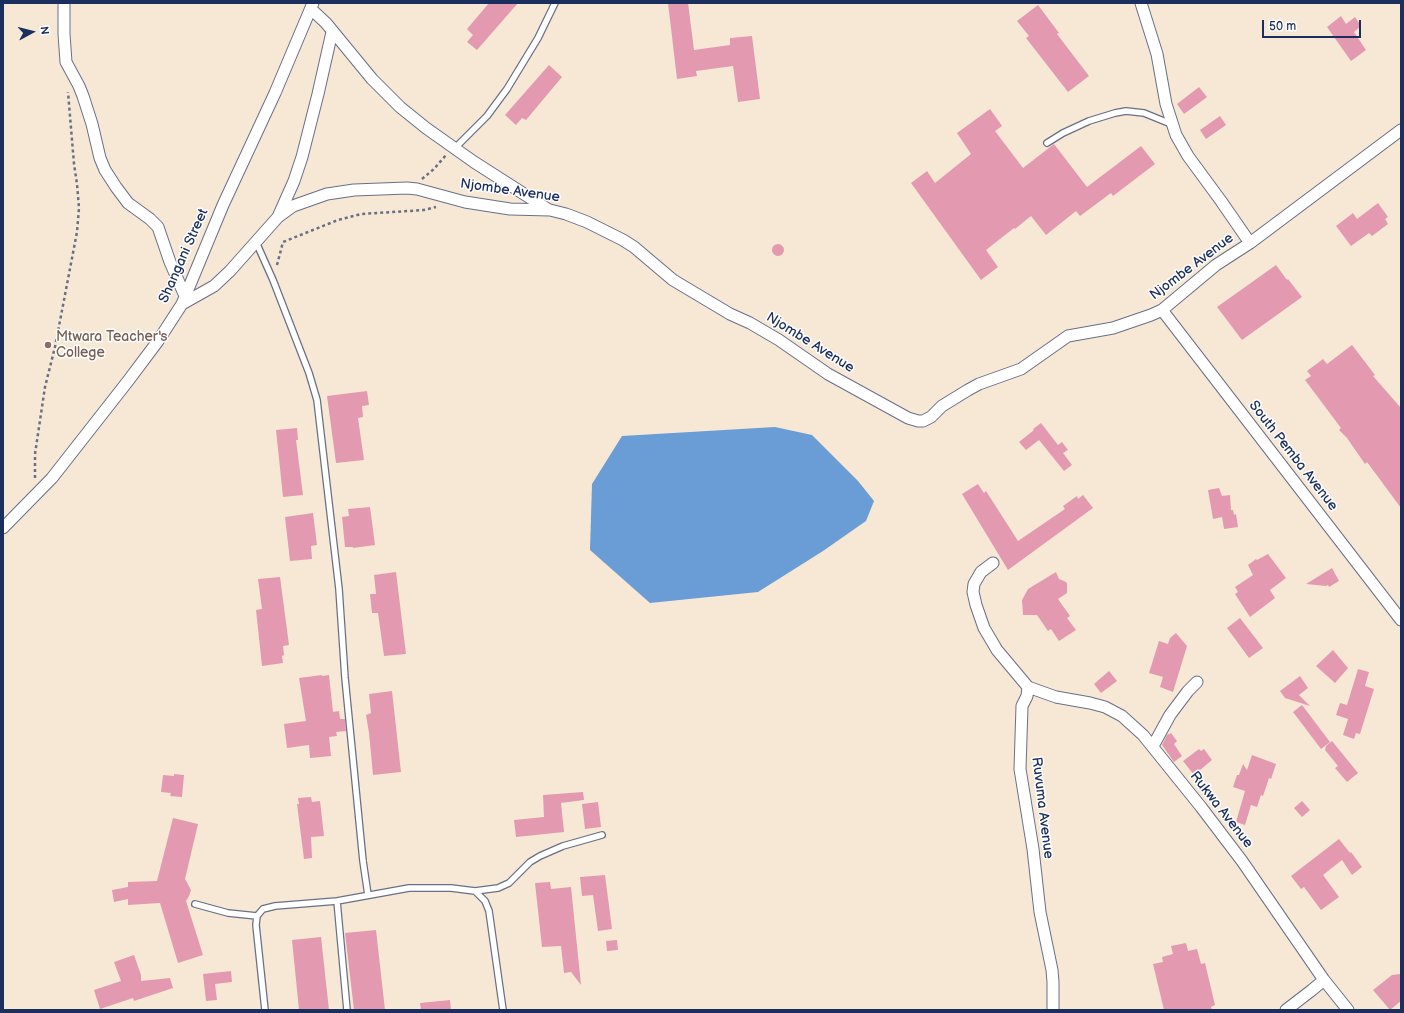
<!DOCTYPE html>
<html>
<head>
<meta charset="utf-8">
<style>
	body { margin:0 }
	#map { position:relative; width:1404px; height:1013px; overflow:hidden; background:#f6e8d4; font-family:"Balsamiq Sans",sans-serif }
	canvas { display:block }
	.frame { position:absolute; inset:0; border:4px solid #1b2f5e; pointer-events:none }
	.north { position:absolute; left:12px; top:12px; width:40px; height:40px; -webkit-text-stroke:3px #fff; paint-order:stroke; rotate:83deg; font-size:11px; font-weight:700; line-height:16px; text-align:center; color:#1b2f5e }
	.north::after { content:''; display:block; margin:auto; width:14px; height:18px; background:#1b2f5e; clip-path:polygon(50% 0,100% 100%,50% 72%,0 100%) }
	.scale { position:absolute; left:1262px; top:20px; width:99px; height:18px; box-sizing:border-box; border:2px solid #1b2f5e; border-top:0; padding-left:5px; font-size:12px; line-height:14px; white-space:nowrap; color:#1b2f5e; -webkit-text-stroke:3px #fff; paint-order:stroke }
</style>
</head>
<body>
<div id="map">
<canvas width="1404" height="1013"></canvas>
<div class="frame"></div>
<div class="north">N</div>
<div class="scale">50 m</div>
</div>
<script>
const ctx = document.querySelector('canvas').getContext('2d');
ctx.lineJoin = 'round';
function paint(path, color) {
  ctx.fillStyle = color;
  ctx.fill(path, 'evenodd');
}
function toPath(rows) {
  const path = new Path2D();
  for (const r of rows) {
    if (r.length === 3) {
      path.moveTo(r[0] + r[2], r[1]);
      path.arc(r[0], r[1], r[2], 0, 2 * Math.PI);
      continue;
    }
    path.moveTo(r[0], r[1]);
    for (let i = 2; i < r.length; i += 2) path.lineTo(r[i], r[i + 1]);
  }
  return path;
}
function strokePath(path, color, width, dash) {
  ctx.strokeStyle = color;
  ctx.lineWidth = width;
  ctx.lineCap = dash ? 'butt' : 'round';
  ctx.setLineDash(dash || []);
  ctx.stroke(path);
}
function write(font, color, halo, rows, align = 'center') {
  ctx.font = font + ' "Balsamiq Sans",sans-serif';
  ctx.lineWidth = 3;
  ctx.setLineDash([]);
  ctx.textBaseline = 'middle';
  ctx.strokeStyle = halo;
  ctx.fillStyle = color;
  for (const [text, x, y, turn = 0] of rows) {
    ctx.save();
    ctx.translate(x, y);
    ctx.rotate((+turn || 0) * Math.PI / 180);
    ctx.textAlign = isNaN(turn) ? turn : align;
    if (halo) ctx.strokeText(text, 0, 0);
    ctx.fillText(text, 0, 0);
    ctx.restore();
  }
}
const water = toPath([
	[775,427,812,435,858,481,874,501,866,521,823,551,758,592,650,603,590,550,592,484,622,436]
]);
const building = toPath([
	[489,3,518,3,477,50,467,42,473,35,467,29],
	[668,3,688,3,694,50,730,45,730,38,752,36,760,99,738,102,733,66,696,71,697,76,677,79],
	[1038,5,1059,33,1057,34,1089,76,1068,92,1026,38,1029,36,1017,21],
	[1341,16,1346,24,1355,17,1361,26,1354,32,1366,50,1351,61,1327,27],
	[549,65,562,77,526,120,522,118,516,125,505,115],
	[1199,87,1207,97,1184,114,1177,104],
	[990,109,1002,126,995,131,1023,168,1054,144,1087,187,1141,146,1155,164,1113,196,1111,193,1080,216,1076,211,1046,235,1031,216,1015,229,1014,228,986,250,998,267,981,280,911,183,927,171,935,183,971,154,957,133],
	[1220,116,1226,125,1206,139,1200,130],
	[1378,203,1388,217,1385,219,1388,224,1372,236,1369,233,1351,246,1336,226,1353,213,1357,219],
	[778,250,6],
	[1276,265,1287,280,1288,279,1302,297,1242,340,1217,307],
	[1352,345,1375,375,1373,376,1401,408,1401,508,1367,462,1365,464,1347,438,1339,430,1341,428,1305,380,1311,376,1307,371,1323,359,1327,364],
	[367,391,369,405,362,406,363,417,358,418,364,460,336,463,327,396],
	[1041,423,1058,445,1062,442,1068,450,1063,453,1072,465,1064,471,1039,440,1026,450,1019,442,1034,430,1033,429],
	[297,428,298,440,296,440,303,495,283,497,276,430],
	[978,484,984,493,986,491,1018,541,1065,509,1063,506,1077,496,1078,499,1083,495,1093,508,1008,570,962,494],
	[1219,488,1222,496,1230,495,1231,510,1233,510,1234,515,1236,514,1238,527,1224,529,1222,517,1213,519,1208,490],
	[370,507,375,545,353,548,353,547,345,547,342,517,349,516,348,509],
	[313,513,317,545,311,546,312,559,290,561,285,517],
	[1268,554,1286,578,1270,590,1275,598,1250,617,1235,594,1238,592,1235,587,1253,575,1248,565,1256,559,1257,560],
	[1332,568,1339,581,1329,587,1328,585,1326,586,1306,584],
	[396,572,406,654,384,656,378,613,372,613,370,594,376,594,374,575],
	[1056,572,1059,579,1064,581,1067,583,1067,593,1058,599,1070,616,1067,618,1076,630,1059,641,1051,629,1048,631,1037,615,1023,615,1022,600,1028,589],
	[280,577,289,645,283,646,284,655,282,656,283,663,262,666,256,610,262,609,258,579],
	[1240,618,1263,648,1249,658,1227,628],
	[1176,633,1187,646,1173,692,1160,687,1163,677,1149,673,1159,641,1168,644,1170,638],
	[1333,650,1348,668,1335,683,1316,666],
	[1358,669,1369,672,1365,686,1374,689,1360,734,1356,733,1354,739,1343,735,1348,719,1336,715,1340,703,1347,705],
	[1109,671,1117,681,1101,693,1094,684],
	[322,675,322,676,329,675,333,712,339,711,340,719,345,719,346,731,336,732,337,736,329,737,331,756,310,758,309,745,287,748,284,724,306,721,299,678],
	[1300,676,1308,688,1299,695,1310,706,1285,698,1280,691],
	[392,691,401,772,373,775,369,733,366,715,371,713,369,694],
	[1302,705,1330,742,1321,749,1293,712],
	[1171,733,1177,741,1174,744,1182,756,1174,762,1162,745,1167,735],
	[1332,741,1358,773,1347,782,1335,768,1338,766,1325,750,1326,746],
	[1199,749,1201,751,1204,749,1212,760,1194,775,1183,761],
	[1252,755,1276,764,1271,779,1269,778,1263,796,1261,795,1257,807,1251,805,1245,825,1236,822,1245,791,1233,787,1237,775,1239,775,1243,764,1247,770],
	[174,774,184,775,182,797,170,796,171,793,161,792,163,775,174,776],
	[583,792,584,800,561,803,564,832,516,837,514,820,544,817,543,795],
	[311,797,312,802,320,801,324,836,311,837,312,858,304,859,297,804,299,804,298,798],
	[1302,801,1310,810,1302,817,1294,808],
	[598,802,601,827,585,829,582,804],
	[173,818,198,824,185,879,191,890,189,896,186,901,203,955,178,963,160,903,128,905,128,899,114,902,112,890,128,887,128,882,157,881],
	[1339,839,1350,853,1351,852,1362,867,1352,875,1342,860,1323,875,1339,897,1321,910,1304,887,1301,889,1291,876],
	[605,875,612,929,598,931,593,895,582,896,580,877],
	[550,882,551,889,571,887,581,985,571,972,564,973,561,946,542,947,535,883],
	[376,930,385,1010,354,1010,345,933],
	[321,937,329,1010,299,1010,292,940],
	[617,940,618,950,607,951,606,941],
	[1186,943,1188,951,1197,949,1201,964,1205,963,1215,1005,1211,1007,1212,1010,1164,1010,1153,964,1163,962,1162,957,1173,954,1171,946],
	[134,955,141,975,141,981,170,978,173,988,134,1001,133,998,100,1009,94,990,121,981,114,962],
	[231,971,232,982,215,984,217,1000,206,1001,203,974],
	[1401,974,1401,1001,1390,1010,1373,990,1392,975],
	[450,1000,451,1010,421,1010,420,1003]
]);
const path = toPath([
	[422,179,434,169,446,155],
	[277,265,283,242,338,220,361,214,424,210,436,207],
	[35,478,35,454,45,387,55,347,77,232,79,208,77,184,74,164,68,92]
]);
const service = toPath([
	[1047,143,1063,133,1089,121,1115,113,1126,111,1144,113,1171,124],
	[455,148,487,116,507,89,538,38,555,3],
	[256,242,273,280,309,373,317,400,339,589,345,678,363,861,368,895],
	[475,891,498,888,509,883,530,862,540,856,563,846,602,835],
	[337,901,347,1010],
	[195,904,228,913,257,916],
	[265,1010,256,925,257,916,263,909,275,906,337,901,409,888,451,888,475,891,485,901,489,911,503,1010]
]);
const minor = toPath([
	[64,3,64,34,66,62,79,86,83,96,92,124,100,158,105,170,116,187,128,203,150,219,158,227,170,262,185,296],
	[1141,3,1157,54,1166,104,1176,135,1188,156,1221,201,1250,243],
	[311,9,326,23,372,79,400,107,426,128,474,162,549,210],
	[278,217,294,181,302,157,318,94,332,32],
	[182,304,214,286,230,271,278,217,293,206,327,194,354,190,407,188,417,189,465,202,510,209,550,210,566,214,587,222,623,240,634,247,673,280,730,314,750,323,779,340,828,374,908,418,918,421,923,421,931,417,942,406,968,390,979,384,1021,369,1068,336,1113,328,1151,315,1162,310,1216,265,1250,243,1401,130],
	[1162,310,1401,620],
	[3,528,52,478,128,381,158,341,182,304,223,205,275,93,313,3],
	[993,563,981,572,974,584,973,592,976,605,984,628,997,650,1028,687,1027,696,1022,706,1020,769,1033,849,1040,912,1052,970,1053,982,1053,1010],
	[1028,687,1056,697,1090,703,1105,707,1122,716,1143,735,1201,807,1242,861,1324,980,1348,1010],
	[1153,746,1170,715,1188,691,1197,682],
	[1286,1010,1312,990,1324,980]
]);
const markers = [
	[48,345,4,"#8d6e63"]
];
const streetNames = [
	["Njombe Avenue",510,191,8],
	["Shangani Street",184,256,-66],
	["Njombe Avenue",1192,267,-37],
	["Njombe Avenue",810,343,32],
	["South Pemba Avenue",1293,456,52],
	["Ruvuma Avenue",1042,808,83],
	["Rukwa Avenue",1221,810,52]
];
const educationNames = [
	["Mtwara Teacher's",56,337],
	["College",56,353]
];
paint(water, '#6a9dd5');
paint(building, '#e39ab1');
strokePath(service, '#687087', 8);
strokePath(minor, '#687087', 13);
strokePath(path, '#687087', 2.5, [3, 3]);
strokePath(service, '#fff', 5.5);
strokePath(minor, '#fff', 11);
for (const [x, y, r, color] of markers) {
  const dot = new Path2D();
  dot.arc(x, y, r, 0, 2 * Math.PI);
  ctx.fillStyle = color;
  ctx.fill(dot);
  strokePath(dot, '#fff', 1.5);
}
write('14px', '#1b2f5e', '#fff', streetNames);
write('14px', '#785e54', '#fff', educationNames, 'left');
</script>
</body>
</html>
